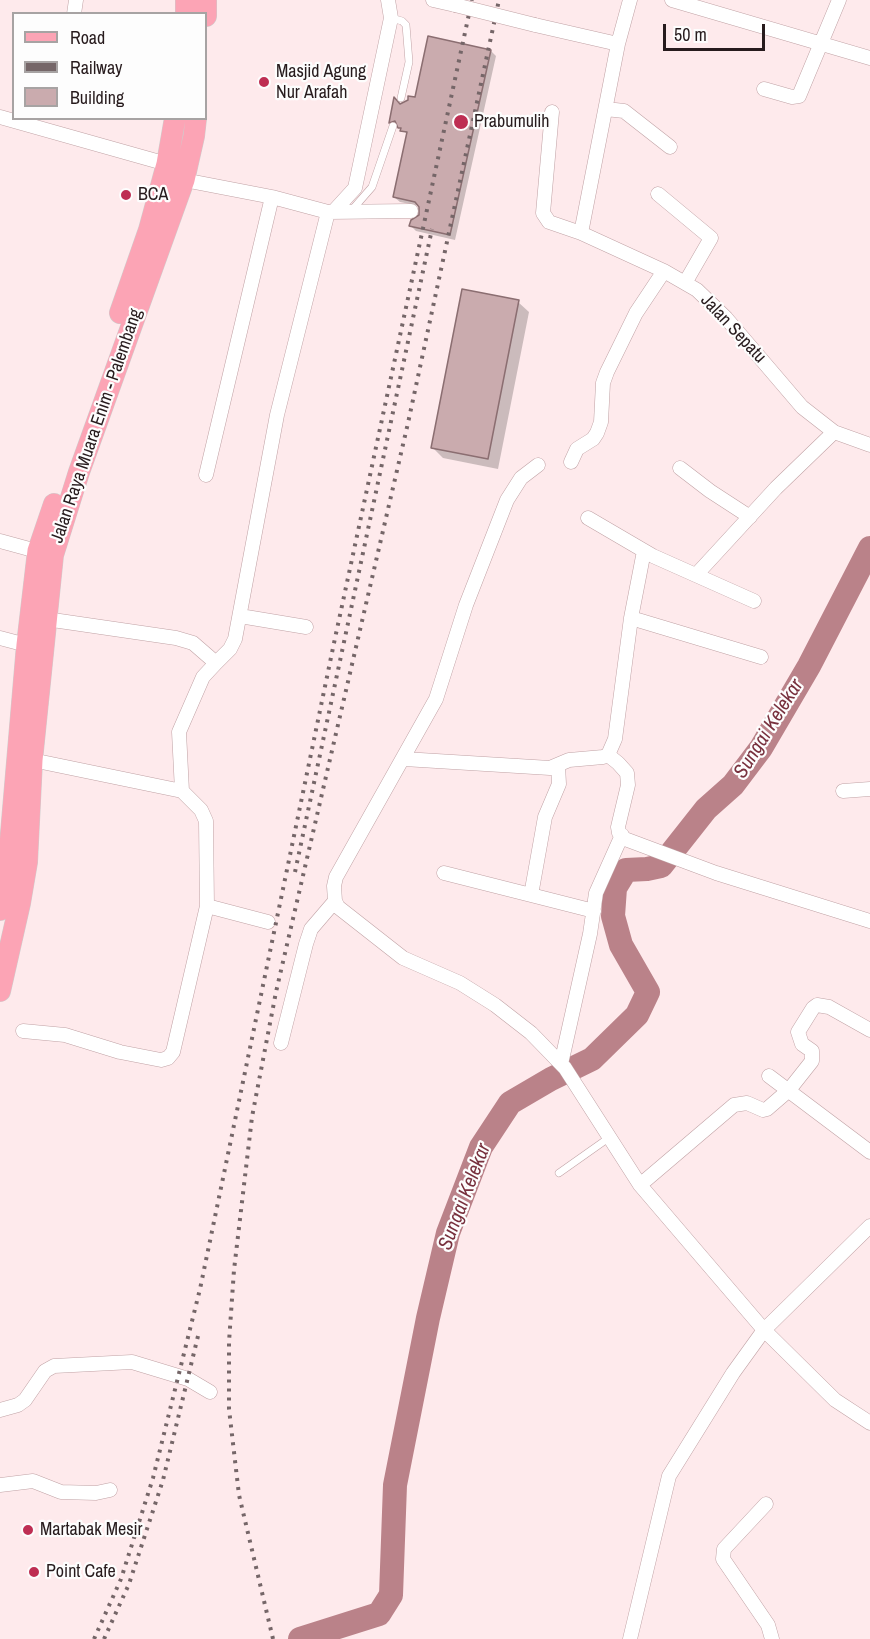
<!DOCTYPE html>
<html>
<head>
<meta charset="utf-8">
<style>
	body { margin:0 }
	#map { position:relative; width:870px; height:1639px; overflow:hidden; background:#feeaec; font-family:"Archivo Narrow",sans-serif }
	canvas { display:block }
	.legend { position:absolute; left:12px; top:12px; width:195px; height:108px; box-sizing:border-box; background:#fdfdfd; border:2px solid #a7a3a3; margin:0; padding:8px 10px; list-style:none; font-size:18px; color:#271b1d }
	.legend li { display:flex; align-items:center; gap:12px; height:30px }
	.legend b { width:30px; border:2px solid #a7a3a3 }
	.scale { position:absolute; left:663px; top:24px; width:102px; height:27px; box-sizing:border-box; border:3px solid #271b1d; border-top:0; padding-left:8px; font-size:18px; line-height:21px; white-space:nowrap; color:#271b1d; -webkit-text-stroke:4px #fdfdfd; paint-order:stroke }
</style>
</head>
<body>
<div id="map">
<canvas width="870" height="1639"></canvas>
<ul class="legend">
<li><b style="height:8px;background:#fca4b5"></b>Road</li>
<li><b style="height:8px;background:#756668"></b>Railway</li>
<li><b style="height:16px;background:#caabae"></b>Building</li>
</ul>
<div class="scale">50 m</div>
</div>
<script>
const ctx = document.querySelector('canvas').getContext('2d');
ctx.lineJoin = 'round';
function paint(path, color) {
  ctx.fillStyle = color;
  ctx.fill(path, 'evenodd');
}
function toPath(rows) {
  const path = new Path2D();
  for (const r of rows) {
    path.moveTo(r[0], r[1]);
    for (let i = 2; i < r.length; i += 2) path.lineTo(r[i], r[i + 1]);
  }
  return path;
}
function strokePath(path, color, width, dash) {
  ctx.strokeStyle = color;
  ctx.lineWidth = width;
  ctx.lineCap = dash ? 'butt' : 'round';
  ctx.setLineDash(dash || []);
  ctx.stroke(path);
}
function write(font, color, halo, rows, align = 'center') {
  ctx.font = font + ' "Archivo Narrow",sans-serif';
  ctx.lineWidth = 4.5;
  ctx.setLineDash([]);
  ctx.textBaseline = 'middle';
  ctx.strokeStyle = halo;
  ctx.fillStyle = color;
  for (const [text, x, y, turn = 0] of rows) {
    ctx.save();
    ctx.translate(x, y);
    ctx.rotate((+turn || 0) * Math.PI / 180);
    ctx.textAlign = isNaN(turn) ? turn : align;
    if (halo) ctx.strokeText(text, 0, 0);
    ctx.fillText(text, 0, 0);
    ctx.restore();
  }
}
const shadow = toPath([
	[491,51,496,56,455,240,416,231,411,226,421,216,420,206,400,202,394,197,408,136,400,125,395,127,390,122,416,99],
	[518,302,529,312,498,469,443,458,433,448]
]);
const river = toPath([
	[300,1639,379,1614,391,1595,395,1485,428,1318,448,1233,481,1147,510,1103,551,1079,592,1059,637,1015,648,992,621,945,613,916,615,888,626,870,647,869,661,866,706,809,733,785,761,748,809,666,870,548]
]);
const building = toPath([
	[428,36,491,50,450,235,409,226,411,220,419,215,419,207,415,202,393,197,407,132,400,131,401,128,398,128,395,121,389,123,394,97,400,104,408,100,408,96,415,97,428,36],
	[462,289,519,300,488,459,431,448,462,289]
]);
const lane = toPath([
	[391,18,402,21,406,25,409,62,401,98],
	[351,211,372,187,393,126],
	[559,1173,610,1137]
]);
const street = toPath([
	[433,0,455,5],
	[672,0,870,58],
	[74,14,76,0],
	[535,25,618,44],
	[764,89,792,97,799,96,839,0],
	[606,109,624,111,670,147],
	[552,112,543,213,549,222,581,233,664,271,697,290,726,318,802,407,834,432,870,445],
	[0,117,167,164],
	[184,180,272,197,328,212,411,211],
	[658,194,711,238,685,283],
	[334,211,355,188,391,18,388,0],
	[581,233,618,44,630,0],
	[571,462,577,449,593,439,597,433,601,422,603,383,607,372,636,313,664,271],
	[538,465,521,478,507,500,466,605,436,699,336,877,334,886,335,901,338,907,403,958,460,983,495,1005,531,1033,565,1068,640,1185,764,1330,835,1400,870,1423],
	[680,468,710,491,750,517],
	[206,475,272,197],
	[588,518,653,556,754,601],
	[0,541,44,553],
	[696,575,776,488,834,432],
	[240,616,306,627],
	[39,618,176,638,193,643,216,663,230,649,235,639,277,415,328,212],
	[631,618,761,657],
	[0,638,34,647],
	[216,663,203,677,179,732,182,791,201,810,206,821,207,906,268,922],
	[608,755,618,763,627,773,628,785,618,827,619,833,625,839,716,873,870,921],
	[404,759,550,768,569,760,603,757,608,755,615,739,631,618,644,551],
	[24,761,32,760,182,791],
	[558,765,559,784,545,817,531,895,594,911],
	[843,791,870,789],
	[444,873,531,895],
	[23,1031,65,1035,120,1052,161,1060,168,1058,173,1052,207,906],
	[281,1043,306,944,311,929,335,901],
	[561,1064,590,934,596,893,622,835],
	[769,1076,870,1152],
	[640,1185,734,1105,747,1103,763,1110,767,1109,789,1090,812,1061,812,1051,802,1044,798,1032,813,1008,817,1005,829,1007,870,1030],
	[0,1410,18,1405,25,1400,45,1371,54,1366,132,1362,188,1379,210,1392],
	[0,1485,33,1481,61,1492,96,1493,110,1490],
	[766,1504,724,1549,723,1559,768,1625,772,1639],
	[630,1639,669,1476,733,1373,764,1330,870,1226]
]);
const primary = toPath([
	[186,14,186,0],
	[206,16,206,0],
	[120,313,149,230,167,164,175,118],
	[0,910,9,857,27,645,38,551,54,504],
	[0,991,20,903,27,862,32,760,53,555,79,472,184,180,194,136,196,118]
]);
const rail = toPath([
	[295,872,432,229],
	[94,1639,121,1579,153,1478,200,1289,334,643,472,0],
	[104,1639,129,1584,163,1480,198,1336],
	[273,1639,239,1495,229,1409,229,1342,234,1270,252,1117,276,992,408,423,499,0]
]);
const streetBridge = toPath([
	[455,5,535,25]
]);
const markers = [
	[264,82,6,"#be2e53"],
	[461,122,8,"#be2e53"],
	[126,195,6,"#be2e53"],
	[28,1530,6,"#be2e53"],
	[34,1572,6,"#be2e53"]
];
const poiNames = [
	["Masjid Agung",276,72],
	["Nur Arafah",276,93],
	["Prabumulih",474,122],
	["BCA",138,195],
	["Martabak Mesir",40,1530],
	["Point Cafe",46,1572]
];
const streetNames = [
	["Jalan Sepatu",733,329,47],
	["Jalan Raya Muara Enim - Palembang",97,426,-71]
];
const waterNames = [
	["Sungai Kelekar",769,729,-58],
	["Sungai Kelekar",465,1197,-69]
];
paint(shadow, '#0003');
strokePath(river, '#ba8289', 24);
paint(building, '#caabae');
strokePath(building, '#8b6e71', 1.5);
strokePath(lane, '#c0a2a5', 8);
strokePath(street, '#c0a2a5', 15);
strokePath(primary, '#cfcdcd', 22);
strokePath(lane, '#fff', 7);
strokePath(street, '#fff', 14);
strokePath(primary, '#fca4b5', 21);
strokePath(rail, '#756668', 4, [3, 6]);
strokePath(streetBridge, '#c0a2a5', 15, []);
strokePath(streetBridge, '#fff', 14);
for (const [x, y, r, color] of markers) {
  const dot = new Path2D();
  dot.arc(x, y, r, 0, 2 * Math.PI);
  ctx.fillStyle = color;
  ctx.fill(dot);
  strokePath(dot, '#fdfdfd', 2);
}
write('18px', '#271b1d', '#fdfdfd', poiNames, 'left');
write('18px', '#271b1d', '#fdfdfd', streetNames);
write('italic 20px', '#78313e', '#fdfdfd', waterNames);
</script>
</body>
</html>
